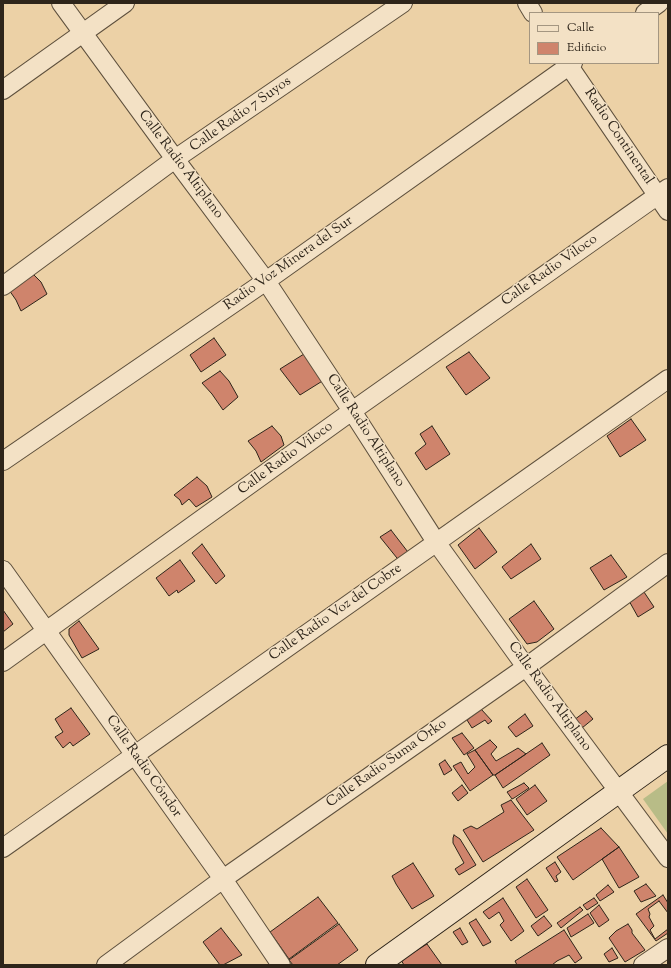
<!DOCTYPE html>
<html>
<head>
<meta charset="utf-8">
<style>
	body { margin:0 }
	#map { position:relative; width:671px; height:968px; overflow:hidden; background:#ecd1a6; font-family:"Sorts Mill Goudy",serif }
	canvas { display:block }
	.frame { position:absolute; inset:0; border:4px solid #2e251a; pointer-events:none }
	.legend { position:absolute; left:529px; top:12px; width:130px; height:52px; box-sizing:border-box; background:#f3e1c5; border:1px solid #a49681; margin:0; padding:5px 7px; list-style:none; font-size:12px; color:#2e251a }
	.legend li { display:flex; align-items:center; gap:8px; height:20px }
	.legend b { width:20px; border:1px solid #a49681 }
</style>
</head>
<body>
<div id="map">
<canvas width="671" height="968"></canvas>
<div class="frame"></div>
<ul class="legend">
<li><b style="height:5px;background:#f3e1c5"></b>Calle</li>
<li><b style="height:11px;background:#cf846c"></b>Edificio</li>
</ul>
</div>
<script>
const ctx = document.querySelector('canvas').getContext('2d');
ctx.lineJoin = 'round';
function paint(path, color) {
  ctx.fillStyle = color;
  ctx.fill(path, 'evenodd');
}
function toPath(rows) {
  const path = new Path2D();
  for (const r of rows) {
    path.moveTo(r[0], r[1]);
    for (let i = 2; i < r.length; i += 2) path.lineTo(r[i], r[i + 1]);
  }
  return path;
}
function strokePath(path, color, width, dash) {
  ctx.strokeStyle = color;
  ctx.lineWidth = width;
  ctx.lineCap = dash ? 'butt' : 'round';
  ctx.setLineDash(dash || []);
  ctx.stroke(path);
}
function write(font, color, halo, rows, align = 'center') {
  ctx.font = font + ' "Sorts Mill Goudy",serif';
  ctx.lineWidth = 3;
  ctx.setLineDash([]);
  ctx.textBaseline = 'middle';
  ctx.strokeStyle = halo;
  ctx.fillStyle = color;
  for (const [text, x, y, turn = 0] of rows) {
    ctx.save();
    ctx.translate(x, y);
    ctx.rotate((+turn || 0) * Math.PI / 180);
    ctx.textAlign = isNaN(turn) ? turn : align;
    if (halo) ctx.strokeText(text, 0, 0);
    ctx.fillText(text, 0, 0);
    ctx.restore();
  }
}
const green = toPath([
	[668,781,668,834,643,799]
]);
const building = toPath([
	[33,274,41,282,47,294,21,311,16,300,9,290,33,274],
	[214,338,226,355,201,372,190,355,214,338],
	[469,352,490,378,466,395,446,367,469,352],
	[304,354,324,380,300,395,280,369,304,354],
	[220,371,229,381,238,397,223,410,212,394,202,383,220,371],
	[631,419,646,440,620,457,607,436,631,419],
	[272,426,281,436,284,445,261,462,256,451,248,441,272,426],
	[432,426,450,454,426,470,415,453,426,444,420,434,432,426],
	[197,477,207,486,212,497,196,507,189,499,182,505,180,500,174,495,197,477],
	[479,528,497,552,475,569,458,545,479,528],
	[391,530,411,556,401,563,380,537,391,530],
	[202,544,225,576,216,584,192,553,202,544],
	[531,544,541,559,511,579,502,567,531,544],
	[611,555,627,577,604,590,590,568,611,555],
	[180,560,195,581,178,593,177,590,169,596,156,578,180,560],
	[642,589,654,607,638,617,628,599,642,589],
	[534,601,554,629,537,642,527,644,509,619,534,601],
	[3,610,13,624,3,632,3,610],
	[79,621,99,649,82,658,69,635,69,629,79,621],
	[71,708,90,734,73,746,70,742,63,748,55,737,63,732,55,719,71,708],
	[481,709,492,721,488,724,485,720,472,728,467,720,481,709],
	[586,711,593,719,582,728,574,720,586,711],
	[525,714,533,726,516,737,508,727,525,714],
	[462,733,474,748,464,755,452,738,462,733],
	[490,740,497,747,491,754,496,761,518,748,526,754,495,775,493,775,475,750,490,740],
	[542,743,550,755,503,788,495,775,542,743],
	[475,750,493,775,470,791,453,766,461,762,468,774,475,767,467,754,475,750],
	[445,760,452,770,444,775,439,764,445,760],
	[524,783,529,788,514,798,512,799,507,792,524,783],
	[462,785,468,793,458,801,452,793,462,785],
	[535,785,547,801,527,815,516,799,535,785],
	[511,800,534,830,483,862,463,830,471,826,477,829,504,812,501,805,511,800],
	[601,828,619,847,573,880,557,857,601,828],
	[454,835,460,839,476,865,459,875,455,869,464,863,453,843,453,838,454,835],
	[619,847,639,877,619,888,602,859,619,847],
	[555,862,561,872,556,876,558,881,555,882,546,868,555,862],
	[413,863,434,896,412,909,396,884,392,876,413,863],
	[527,879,548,910,536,918,516,887,527,879],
	[646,884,656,896,641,902,634,891,646,884],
	[608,885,614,892,600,901,596,895,608,885],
	[663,895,668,903,668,933,656,941,636,914,663,895],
	[318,897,338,923,289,959,270,932,318,897],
	[503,898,524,931,511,941,500,925,504,921,499,912,489,919,483,912,503,898],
	[594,898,598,903,587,910,583,905,594,898],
	[659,901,668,913,668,929,655,939,650,930,654,926,649,917,650,914,648,909,659,901],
	[599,905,609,920,599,927,590,913,599,905],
	[580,907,583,910,561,928,557,923,580,907],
	[588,914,594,923,571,937,567,928,588,914],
	[544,916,552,926,538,936,531,926,544,916],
	[476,919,491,942,483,946,469,923,476,919],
	[339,924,358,950,337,965,293,965,289,960,339,924],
	[628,924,632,930,632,933,645,950,625,962,609,938,616,931,628,924],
	[221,928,242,955,223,965,220,965,203,942,221,928],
	[460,928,468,942,462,945,453,932,460,928],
	[564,930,582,958,575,963,569,955,557,961,552,965,517,965,515,961,564,930],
	[427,944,442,965,404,965,401,960,427,944],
	[612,948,618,958,609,962,604,954,612,948]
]);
const street = toPath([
	[61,3,175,159,266,281,352,411,436,542,526,667,668,858],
	[527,3,533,13],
	[645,13,659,3],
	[567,63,668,211],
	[3,90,125,3],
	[3,286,175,159,403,3],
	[3,461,266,281,573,63],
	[3,570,223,879,281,965],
	[3,662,352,411,668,188],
	[3,848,668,379],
	[106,965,223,879,526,667,668,563],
	[643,965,668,948]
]);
const secondary = toPath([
	[377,965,668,756]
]);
const streetNames = [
	["Calle Radio 7 Suyos",241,115,-35],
	["Radio Continental",618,137,56],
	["Calle Radio Altiplano",180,165,53],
	["Radio Voz Minera del Sur",289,264,-35],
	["Calle Radio Viloco",550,271,-35],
	["Calle Radio Altiplano",365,431,57],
	["Calle Radio Viloco",286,459,-36],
	["Calle Radio Voz del Cobre",336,613,-35],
	["Calle Radio Altiplano",549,697,54],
	["Calle Radio Suma Orko",387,764,-35],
	["Calle Radio Cóndor",143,767,55]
];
paint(green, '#b8bc87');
paint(building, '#cf846c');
strokePath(building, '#2e251a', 1);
strokePath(street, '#5e503d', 20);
strokePath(secondary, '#2e251a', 24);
strokePath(street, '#f3e1c5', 18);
strokePath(secondary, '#f3e1c5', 22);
write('14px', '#2e251a', '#f3e1c5', streetNames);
</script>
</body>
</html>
